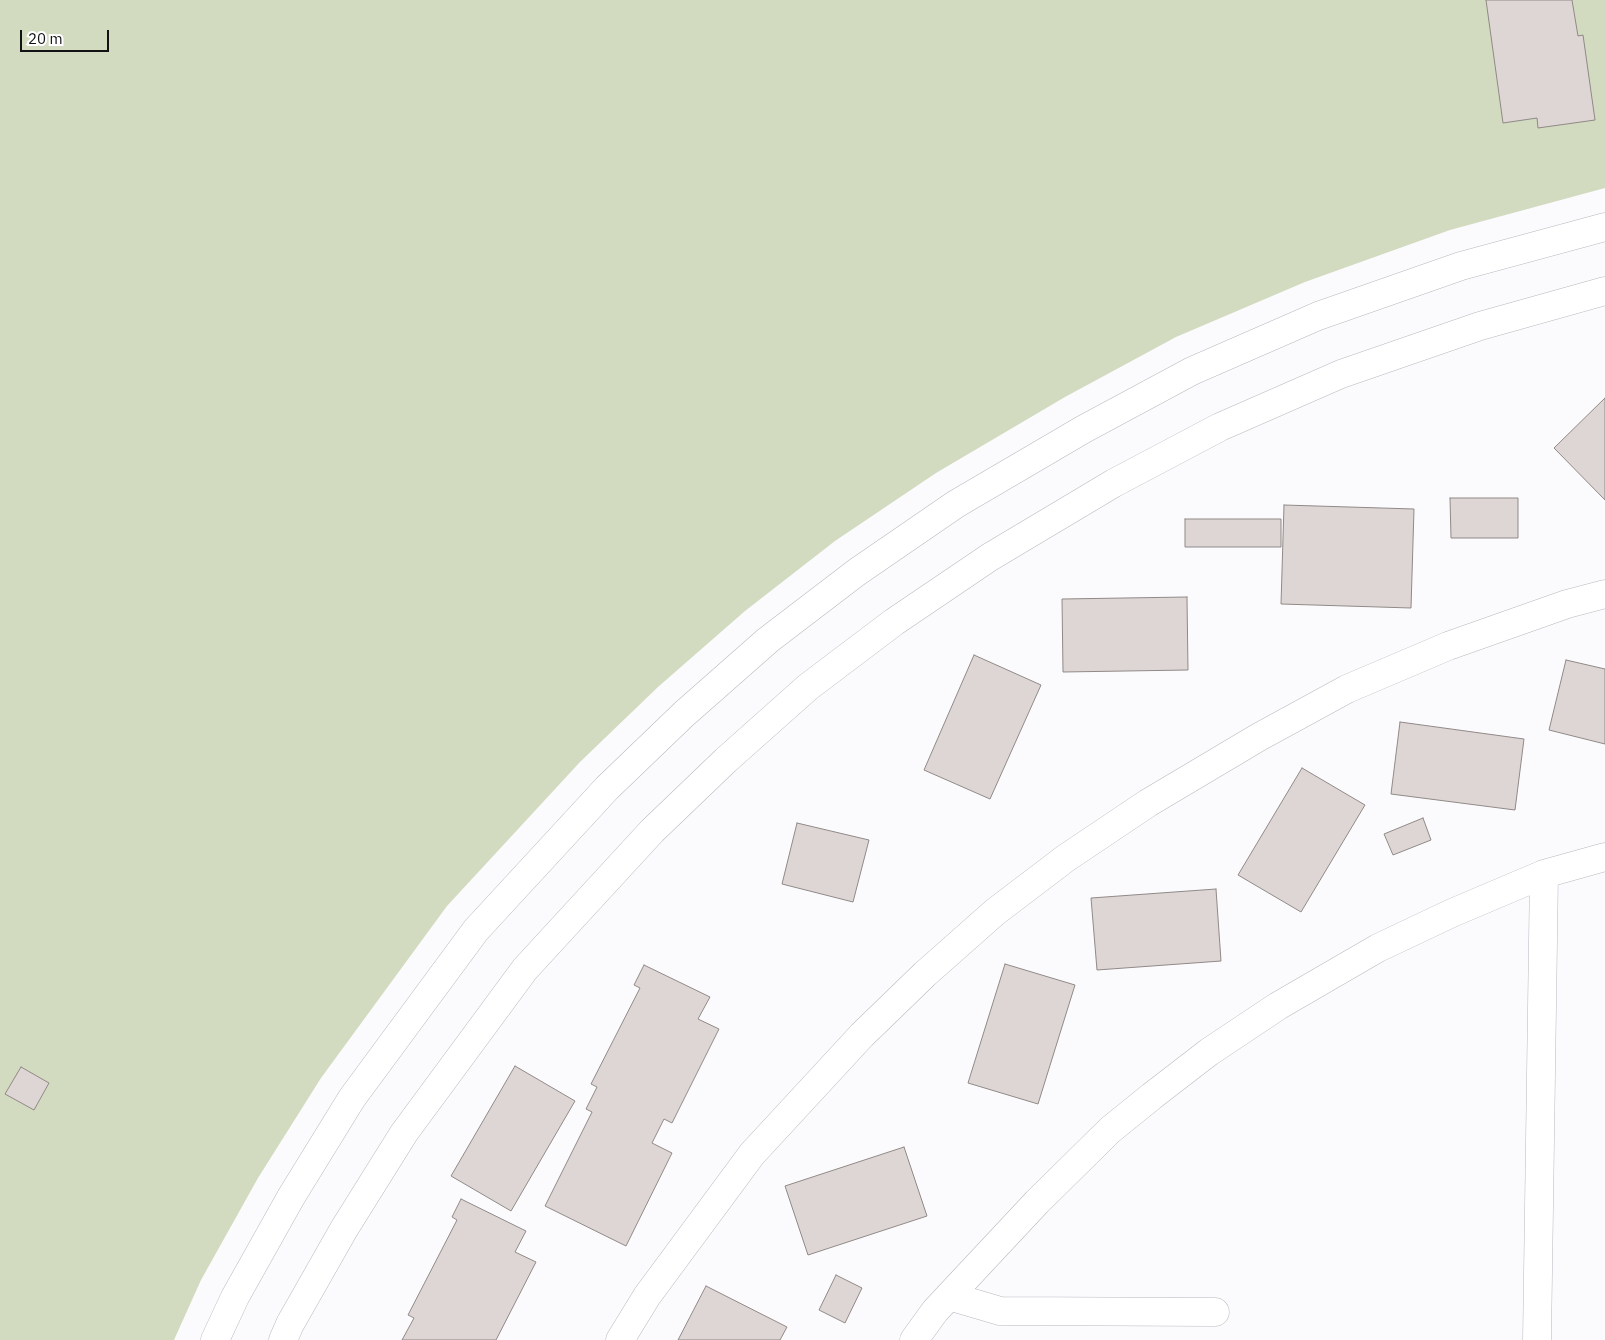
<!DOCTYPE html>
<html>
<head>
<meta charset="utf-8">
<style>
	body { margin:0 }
	#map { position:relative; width:1605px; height:1340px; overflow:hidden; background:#fbfbfe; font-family:"IBM Plex Sans",sans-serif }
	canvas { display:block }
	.scale { position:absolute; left:20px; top:30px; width:89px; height:22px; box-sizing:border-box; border:2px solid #121215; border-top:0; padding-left:6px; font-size:15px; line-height:18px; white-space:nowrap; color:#121215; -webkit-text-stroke:4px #fff; paint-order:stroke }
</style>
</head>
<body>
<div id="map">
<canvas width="1605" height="1340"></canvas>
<div class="scale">20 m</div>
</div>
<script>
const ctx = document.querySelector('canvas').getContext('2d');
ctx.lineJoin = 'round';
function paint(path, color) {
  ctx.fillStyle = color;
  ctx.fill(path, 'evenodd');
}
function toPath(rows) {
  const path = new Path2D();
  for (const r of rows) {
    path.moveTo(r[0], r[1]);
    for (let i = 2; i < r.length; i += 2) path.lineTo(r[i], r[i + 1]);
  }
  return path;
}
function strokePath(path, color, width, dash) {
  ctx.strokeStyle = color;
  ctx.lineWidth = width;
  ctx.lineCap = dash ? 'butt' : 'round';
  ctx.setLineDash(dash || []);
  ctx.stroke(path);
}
const green = toPath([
	[0,0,1605,0,1605,188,1450,230,1305,282,1176,337,1065,397,936,473,835,541,745,611,658,687,580,762,447,906,321,1078,258,1178,201,1280,174,1340,0,1340]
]);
const building = toPath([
	[1486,0,1572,0,1578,36,1583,35,1595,120,1538,128,1537,118,1503,123,1486,0],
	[1605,398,1605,500,1554,448,1605,398],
	[1450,498,1518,498,1518,538,1451,538,1450,498],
	[1284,505,1414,509,1411,608,1281,604,1284,505],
	[1185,519,1281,519,1281,547,1185,547,1185,519],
	[1187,597,1188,670,1063,672,1062,599,1187,597],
	[974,655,1041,685,990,799,924,770,974,655],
	[1566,660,1605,669,1605,744,1549,730,1566,660],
	[1400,722,1524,739,1515,810,1391,794,1400,722],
	[1302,768,1365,805,1301,912,1238,875,1302,768],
	[1423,818,1431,840,1393,855,1384,834,1423,818],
	[797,823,869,840,853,902,782,884,797,823],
	[1216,889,1221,961,1097,970,1091,898,1216,889],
	[1005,964,1075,985,1038,1104,968,1083,1005,964],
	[644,965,710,997,698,1019,719,1029,672,1123,664,1119,652,1143,672,1153,626,1246,545,1206,592,1112,586,1109,597,1087,591,1084,640,988,634,985,644,965],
	[515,1066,575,1101,511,1211,451,1176,515,1066],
	[21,1067,49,1083,34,1110,5,1094,21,1067],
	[904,1147,927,1216,808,1255,785,1186,904,1147],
	[461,1199,526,1231,515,1252,536,1262,496,1340,402,1340,414,1318,408,1315,457,1220,452,1217,461,1199],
	[836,1275,862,1288,845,1323,819,1310,836,1275],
	[706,1286,787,1327,780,1340,678,1340,706,1286]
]);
const minor = toPath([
	[949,1296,1000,1311,1215,1312],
	[215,1340,235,1297,291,1197,352,1098,476,930,607,788,684,714,768,640,857,572,956,504,1084,429,1192,371,1318,316,1461,266,1605,227],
	[283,1340,290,1324,344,1229,404,1133,525,969,652,831,726,760,808,687,894,622,990,557,1114,483,1220,427,1341,374,1480,326,1605,291],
	[620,1340,647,1296,752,1154,862,1035,925,974,995,912,1066,858,1148,803,1259,737,1347,689,1448,646,1567,604,1605,594],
	[914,1340,935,1311,1037,1202,1110,1130,1152,1096,1209,1052,1278,1006,1378,948,1452,913,1544,874,1605,857],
	[1537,1340,1544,874]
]);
paint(green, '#d2dbc0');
paint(building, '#ded6d5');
strokePath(building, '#908987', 1);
strokePath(minor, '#b9b8bf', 29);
strokePath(minor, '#fff', 28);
</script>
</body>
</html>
